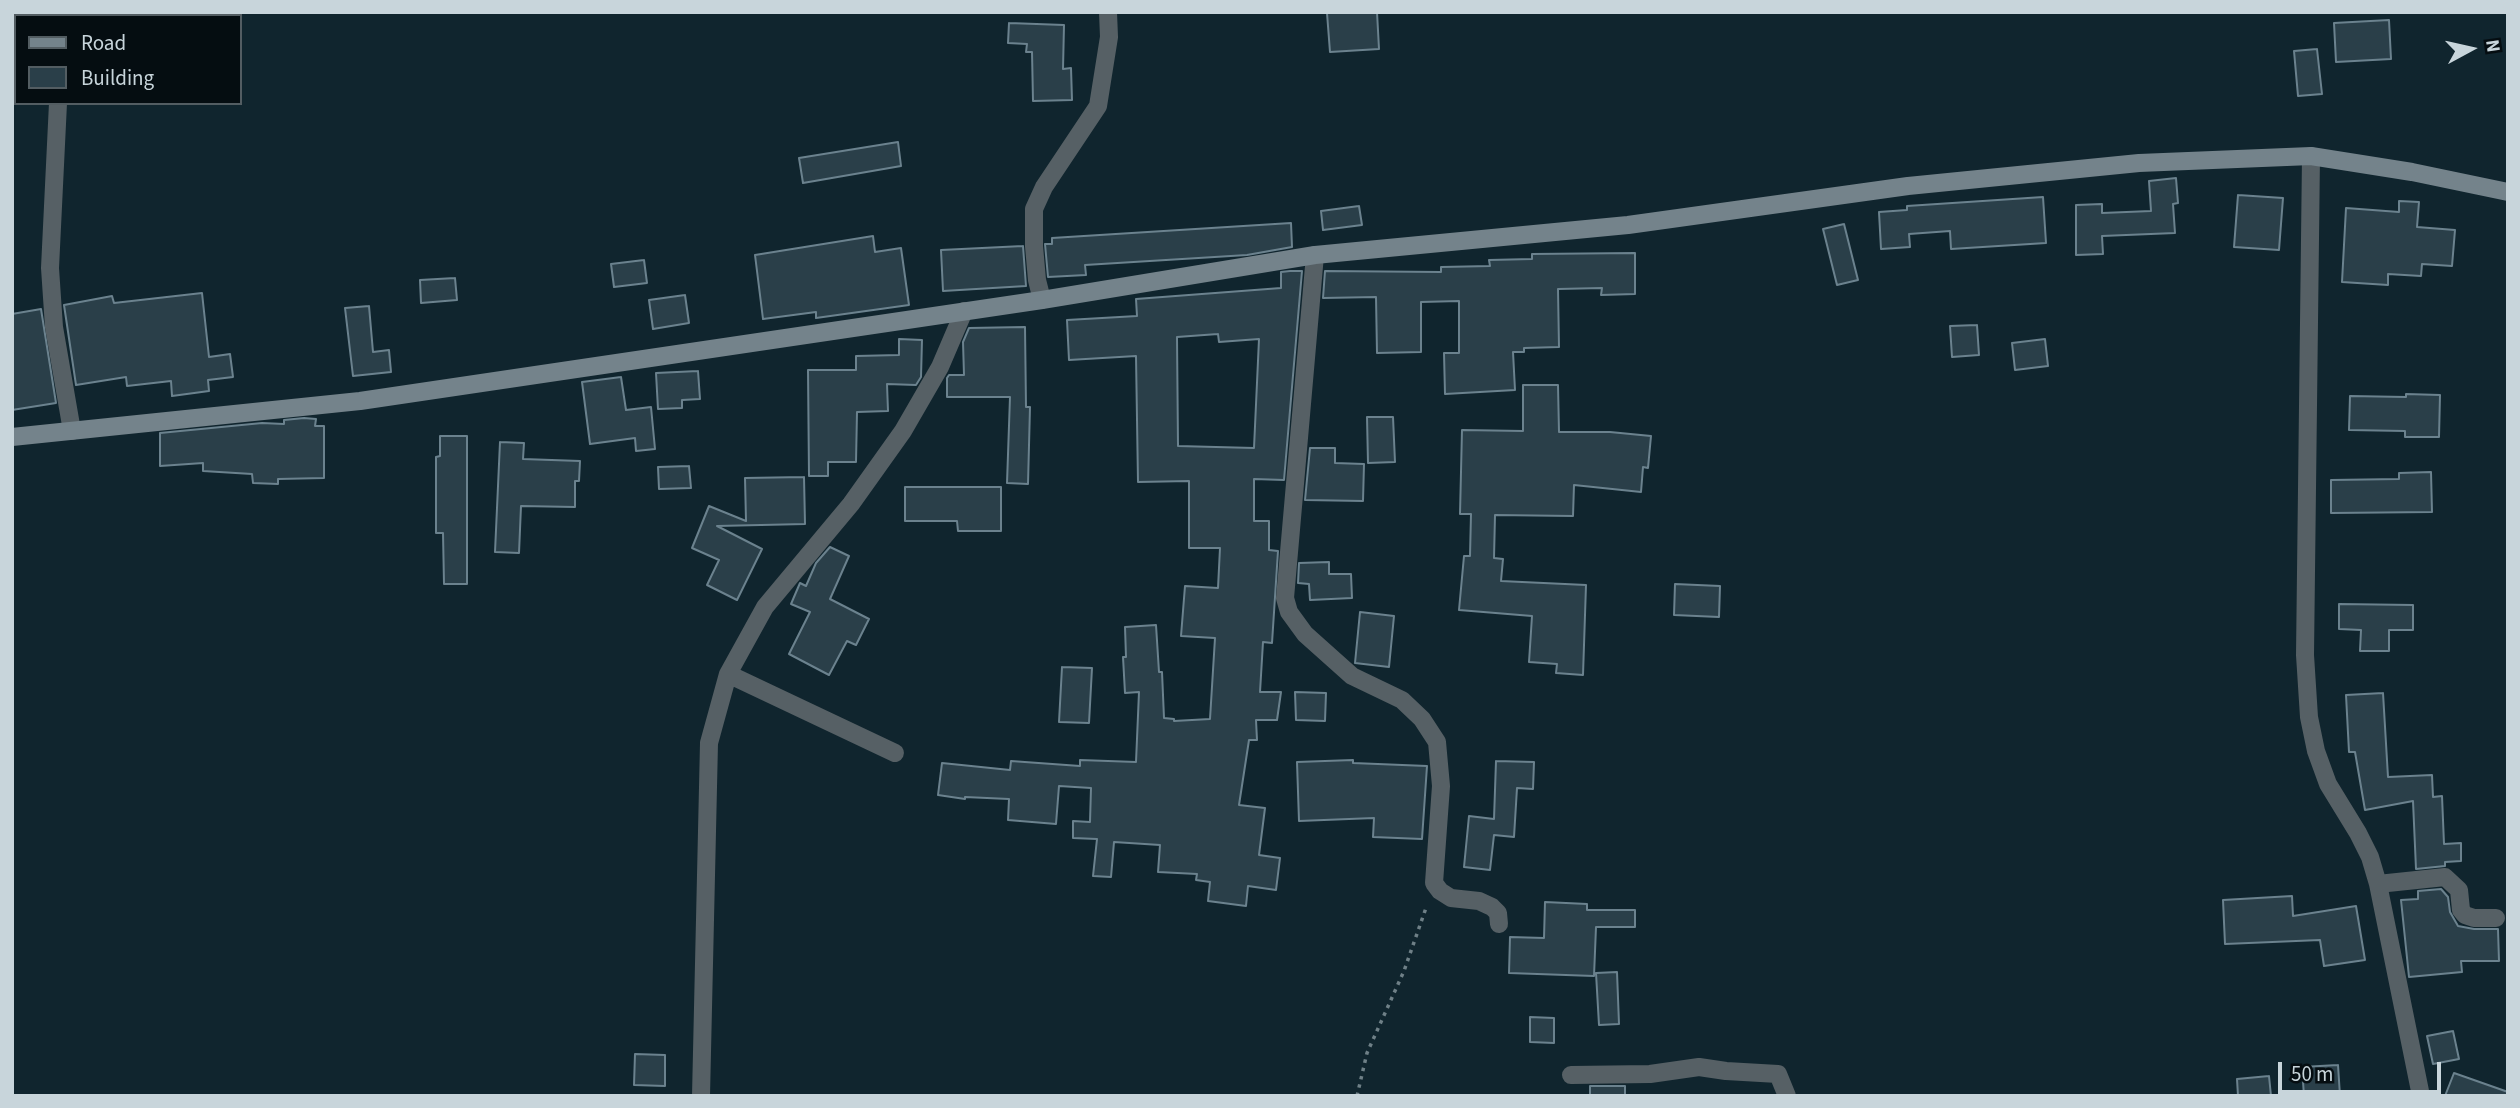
<!DOCTYPE html>
<html>
<head>
<meta charset="utf-8">
<style>
	body { margin:0 }
	#map { position:relative; width:2520px; height:1108px; overflow:hidden; background:#10252e; font-family:"Source Sans 3",sans-serif }
	canvas { display:block }
	.frame { position:absolute; inset:0; border:14px solid #c8d5db; pointer-events:none }
	.legend { position:absolute; left:14px; top:14px; width:228px; height:91px; box-sizing:border-box; background:#050d11; border:2px solid #535d62; margin:0; padding:9px 12px; list-style:none; font-size:21px; color:#c8d5db }
	.legend li { display:flex; align-items:center; gap:14px; height:35px }
	.legend b { width:35px; border:2px solid #535d62 }
	.north { position:absolute; left:2436px; top:14px; width:70px; height:70px; -webkit-text-stroke:5px #050d11; paint-order:stroke; rotate:82deg; font-size:19px; font-weight:700; line-height:28px; text-align:center; color:#c8d5db }
	.north::after { content:''; display:block; margin:auto; width:24px; height:32px; background:#c8d5db; clip-path:polygon(50% 0,100% 100%,50% 72%,0 100%) }
	.scale { position:absolute; left:2278px; top:1062px; width:163px; height:32px; box-sizing:border-box; border:4px solid #c8d5db; border-top:0; padding-left:9px; font-size:21px; line-height:24px; white-space:nowrap; color:#c8d5db; -webkit-text-stroke:5px #050d11; paint-order:stroke }
</style>
</head>
<body>
<div id="map">
<canvas width="2520" height="1108"></canvas>
<div class="frame"></div>
<ul class="legend">
<li><b style="height:9px;background:#74838b"></b>Road</li>
<li><b style="height:19px;background:#2a3f49"></b>Building</li>
</ul>
<div class="north">N</div>
<div class="scale">50 m</div>
</div>
<script>
const ctx = document.querySelector('canvas').getContext('2d');
ctx.lineJoin = 'round';
function paint(path, color) {
  ctx.fillStyle = color;
  ctx.fill(path, 'evenodd');
}
function toPath(rows) {
  const path = new Path2D();
  for (const r of rows) {
    path.moveTo(r[0], r[1]);
    for (let i = 2; i < r.length; i += 2) path.lineTo(r[i], r[i + 1]);
  }
  return path;
}
function strokePath(path, color, width, dash) {
  ctx.strokeStyle = color;
  ctx.lineWidth = width;
  ctx.lineCap = dash ? 'butt' : 'round';
  ctx.setLineDash(dash || []);
  ctx.stroke(path);
}
const building = toPath([
	[1377,12,1379,49,1330,52,1327,13,1377,12],
	[2389,20,2391,59,2336,62,2334,23,2389,20],
	[1009,23,1064,25,1063,69,1071,68,1072,100,1033,101,1032,52,1026,52,1027,44,1008,43,1009,23],
	[2317,49,2322,94,2298,96,2294,51,2317,49],
	[898,142,901,166,803,183,799,158,898,142],
	[2176,178,2178,203,2173,204,2175,233,2102,236,2103,254,2076,255,2076,205,2102,204,2102,213,2151,211,2149,181,2176,178],
	[2238,195,2283,198,2279,250,2234,247,2238,195],
	[2043,197,2046,243,1951,249,1950,231,1909,234,1910,247,1881,249,1879,212,1907,210,1907,206,2043,197],
	[2399,201,2419,202,2417,227,2455,230,2452,266,2422,264,2421,276,2388,274,2388,285,2342,282,2346,208,2399,212,2399,201],
	[1359,206,1362,225,1323,230,1321,211,1359,206],
	[1291,223,1292,247,1247,255,1085,265,1086,275,1048,277,1045,244,1052,244,1052,238,1291,223],
	[1844,224,1858,280,1837,285,1823,229,1844,224],
	[873,236,875,252,901,248,909,305,816,318,816,312,763,319,755,255,873,236],
	[1023,246,1026,286,943,291,941,250,1023,246],
	[1635,253,1635,294,1601,295,1602,288,1558,289,1559,347,1524,348,1524,352,1513,352,1515,390,1445,394,1444,353,1459,353,1459,301,1421,302,1421,352,1377,353,1376,297,1323,298,1325,271,1441,272,1441,267,1490,266,1489,260,1532,259,1532,254,1635,253],
	[644,260,647,283,614,287,611,264,644,260],
	[1290,271,1302,271,1284,480,1254,479,1254,521,1269,521,1269,550,1278,551,1272,643,1263,642,1260,692,1281,692,1277,720,1256,720,1257,740,1249,740,1239,805,1265,808,1259,855,1280,858,1276,890,1248,886,1246,906,1208,901,1210,882,1196,880,1197,874,1158,872,1160,845,1114,842,1111,877,1093,876,1097,839,1073,838,1073,821,1090,822,1091,788,1059,786,1056,824,1008,820,1009,799,965,797,965,799,938,795,942,763,1010,770,1011,761,1080,766,1080,760,1136,762,1139,692,1125,693,1123,657,1126,657,1125,627,1156,625,1159,672,1162,672,1164,718,1174,719,1174,721,1210,719,1215,638,1181,636,1185,586,1218,588,1220,548,1189,548,1189,481,1138,482,1136,356,1069,360,1067,320,1137,316,1136,299,1281,288,1281,272,1290,271],
	[1218,334,1219,342,1259,339,1254,448,1178,446,1177,337,1218,334],
	[455,278,457,300,421,303,420,280,455,278],
	[202,293,209,357,230,354,233,377,208,380,209,391,172,396,171,381,127,386,126,377,76,385,64,305,112,296,114,303,202,293],
	[685,295,689,323,653,329,649,300,685,295],
	[369,306,373,352,389,350,391,372,353,376,345,308,369,306],
	[41,309,56,403,12,410,12,314,41,309],
	[1977,325,1979,355,1952,357,1950,326,1977,325],
	[1025,327,1026,407,1030,407,1028,484,1007,483,1010,397,947,397,947,378,949,375,964,375,963,342,969,328,1025,327],
	[899,339,922,340,921,377,916,385,887,384,888,411,857,412,856,462,828,462,828,476,809,476,808,370,856,370,856,356,899,355,899,339],
	[2045,339,2048,366,2015,370,2012,343,2045,339],
	[698,371,700,399,682,400,682,408,658,409,656,373,698,371],
	[621,377,626,410,651,407,655,449,636,451,635,438,590,444,582,382,621,377],
	[1523,385,1558,385,1559,432,1610,432,1651,436,1648,468,1643,467,1641,492,1574,485,1573,516,1495,515,1494,558,1503,559,1501,581,1586,585,1583,675,1556,673,1557,664,1529,662,1532,616,1459,610,1464,556,1470,556,1471,514,1460,514,1462,430,1523,431,1523,385],
	[2406,394,2440,395,2439,437,2405,437,2405,431,2349,430,2350,396,2406,397,2406,394],
	[1367,417,1393,417,1395,462,1368,463,1367,417],
	[304,418,316,419,315,426,324,426,324,478,278,479,278,484,253,483,252,474,203,471,203,463,160,466,160,433,262,423,284,424,284,420,304,418],
	[440,436,467,436,467,584,444,584,443,533,436,533,436,457,440,456,440,436],
	[500,442,524,443,523,459,580,461,579,481,575,481,575,507,521,506,519,553,495,552,500,442],
	[1310,448,1335,448,1335,463,1364,464,1363,501,1305,500,1310,448],
	[689,466,691,488,659,489,658,467,689,466],
	[2431,472,2432,512,2331,513,2331,480,2399,479,2399,473,2431,472],
	[804,477,805,524,717,526,762,549,737,600,707,585,719,560,692,548,709,506,746,521,745,478,804,477],
	[905,487,1001,487,1001,531,958,531,957,521,905,521,905,487],
	[830,547,849,556,830,599,869,619,856,645,847,641,829,675,789,654,810,612,791,604,800,583,806,586,816,563,830,547],
	[1329,562,1329,574,1351,574,1352,598,1310,600,1309,584,1298,583,1299,563,1329,562],
	[1675,584,1720,586,1719,617,1674,615,1675,584],
	[2339,604,2413,605,2413,630,2389,630,2389,651,2360,651,2361,630,2339,629,2339,604],
	[1360,612,1394,616,1389,667,1355,663,1360,612],
	[1062,667,1092,668,1089,723,1059,722,1062,667],
	[1295,692,1326,693,1325,721,1296,720,1295,692],
	[2383,693,2388,777,2432,775,2433,797,2442,796,2444,844,2461,843,2461,861,2445,862,2445,866,2416,869,2413,801,2365,810,2355,752,2349,752,2346,695,2383,693],
	[1353,760,1353,763,1427,766,1422,839,1373,837,1374,818,1299,821,1297,762,1353,760],
	[1496,761,1534,762,1533,789,1517,788,1514,837,1494,835,1490,870,1464,867,1469,816,1494,819,1496,761],
	[2441,889,2448,897,2450,912,2458,926,2474,929,2498,929,2499,961,2461,961,2462,972,2409,977,2401,900,2418,899,2418,891,2441,889],
	[2292,896,2293,916,2356,906,2365,960,2324,966,2320,940,2225,944,2223,900,2292,896],
	[1545,902,1587,904,1587,910,1635,910,1635,927,1596,927,1594,976,1509,973,1510,937,1544,938,1545,902],
	[1617,972,1619,1024,1599,1025,1596,973,1617,972],
	[1530,1017,1554,1018,1554,1043,1530,1042,1530,1017],
	[2453,1031,2459,1059,2433,1064,2427,1036,2453,1031],
	[635,1054,665,1055,665,1086,634,1085,635,1054],
	[2338,1065,2340,1096,2304,1096,2302,1067,2338,1065],
	[2454,1073,2508,1092,2508,1096,2445,1096,2454,1073],
	[2269,1076,2271,1096,2238,1096,2237,1079,2269,1076],
	[1590,1086,1625,1086,1625,1096,1590,1096,1590,1086]
]);
const path = toPath([
	[1357,1096,1367,1053,1404,971,1427,905]
]);
const street = toPath([
	[64,16,65,12],
	[58,103,50,268,54,327,72,431],
	[2311,156,2305,655,2309,717,2316,751,2328,784,2358,833,2370,857,2378,884,2421,1096],
	[1315,255,1285,598,1289,612,1305,634,1352,676,1402,700,1422,719,1437,742,1441,786,1434,883,1440,891,1451,898,1479,901,1492,907,1498,913,1499,924],
	[1042,300,1037,280,1034,246,1034,209,1044,187,1098,106,1109,37,1108,12],
	[728,674,895,753],
	[2378,884,2445,877,2459,890,2461,910,2465,915,2474,918,2496,918],
	[1571,1075,1650,1074,1699,1067,1726,1071,1778,1074,1787,1096],
	[701,1096,709,743,728,674,765,607,851,504,903,431,940,367,964,311]
]);
const secondary = toPath([
	[12,437,360,401,1042,300,1315,255,1628,225,1908,186,2139,163,2311,156,2412,172,2508,192]
]);
paint(building, '#2a3f49');
strokePath(building, '#6b828e', 2);
strokePath(path, '#6f8087', 3.5, [3.5, 5]);
strokePath(street, '#566065', 18);
strokePath(secondary, '#74838b', 18);
</script>
</body>
</html>
